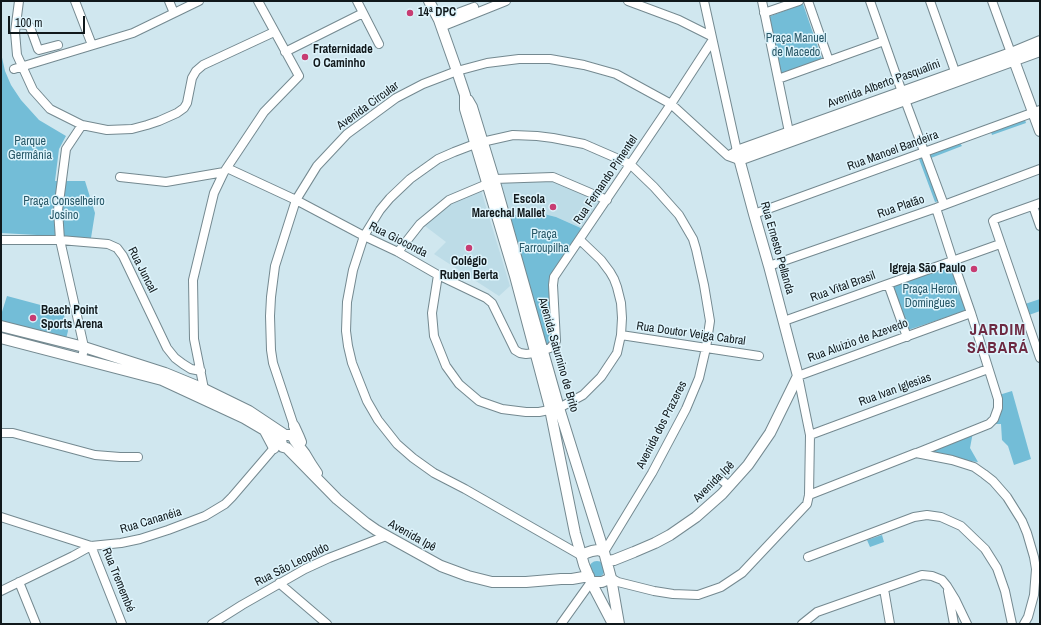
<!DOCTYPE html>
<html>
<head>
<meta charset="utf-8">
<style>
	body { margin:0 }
	#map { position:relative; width:1041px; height:625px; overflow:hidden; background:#d0e7ef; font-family:"Archivo Narrow",sans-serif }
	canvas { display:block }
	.frame { position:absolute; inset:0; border:2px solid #10181b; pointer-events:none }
	.scale { position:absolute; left:8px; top:16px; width:77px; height:18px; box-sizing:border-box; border:2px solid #10181b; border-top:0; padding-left:5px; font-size:12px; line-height:14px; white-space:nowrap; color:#10181b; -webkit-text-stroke:3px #def4fc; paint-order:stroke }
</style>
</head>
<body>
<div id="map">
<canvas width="1041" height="625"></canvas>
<div class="frame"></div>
<div class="scale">100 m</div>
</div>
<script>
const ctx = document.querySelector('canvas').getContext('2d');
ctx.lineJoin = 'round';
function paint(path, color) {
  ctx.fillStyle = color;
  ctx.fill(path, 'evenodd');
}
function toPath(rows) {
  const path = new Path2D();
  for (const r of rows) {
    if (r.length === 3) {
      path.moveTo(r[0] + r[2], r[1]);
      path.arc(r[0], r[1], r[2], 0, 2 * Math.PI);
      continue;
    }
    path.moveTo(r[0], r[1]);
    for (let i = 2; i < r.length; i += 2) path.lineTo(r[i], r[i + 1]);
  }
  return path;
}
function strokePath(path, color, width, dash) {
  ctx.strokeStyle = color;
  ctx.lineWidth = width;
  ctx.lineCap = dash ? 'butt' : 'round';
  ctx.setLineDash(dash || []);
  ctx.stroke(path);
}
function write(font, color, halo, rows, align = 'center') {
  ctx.font = font + ' "Archivo Narrow",sans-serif';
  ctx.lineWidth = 3;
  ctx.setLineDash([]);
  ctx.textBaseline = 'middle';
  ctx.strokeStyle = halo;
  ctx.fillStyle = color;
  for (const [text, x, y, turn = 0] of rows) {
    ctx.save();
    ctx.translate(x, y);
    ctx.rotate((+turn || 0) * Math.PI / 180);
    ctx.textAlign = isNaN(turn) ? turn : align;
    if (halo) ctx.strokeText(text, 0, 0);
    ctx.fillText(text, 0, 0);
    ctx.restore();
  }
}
const built = toPath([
	[549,179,602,201,583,229,556,217,536,212,535,215,509,215,501,181],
	[481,190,510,286,499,296,434,254,446,242,425,226,450,203]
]);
const green = toPath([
	[803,4,822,59,781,74,768,17],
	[1,53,5,71,11,85,21,100,39,120,66,136,59,149,55,181,85,181,95,213,91,238,1,233],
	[1025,120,1026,123,992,135,991,132],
	[960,143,962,146,931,158,930,154],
	[922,157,939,201,935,202,919,159],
	[536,212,556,217,583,229,549,280,553,340,549,345,544,343,509,215,535,215],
	[951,263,968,310,908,330,892,285],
	[7,296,63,311,68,331,66,339,1,321,1,315],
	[1040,299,1040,311,1029,315,1025,304],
	[1012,391,1031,459,1014,465,1008,446,1002,440,1001,424,994,424,999,395],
	[973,432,970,448,978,462,968,461,924,452],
	[882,535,884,542,870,547,867,540],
	[597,569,8]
]);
const minor = toPath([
	[19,1,15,32,17,55,33,90,50,109,82,125,107,130,132,129,147,125,159,121,177,113,184,108,187,103,192,78,196,71,203,65,274,32],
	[75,1,92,45],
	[169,1,174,13],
	[357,1,379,44],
	[628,1,679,20,711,36],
	[704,1,737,151,731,154],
	[762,1,790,137],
	[808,1,829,61],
	[870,1,902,92,944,205],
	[930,1,957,77],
	[992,1,1011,53],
	[764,13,799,1],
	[439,20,474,7],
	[16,24,27,25,30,27,38,49,39,50,58,45],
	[441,27,506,1],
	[285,52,363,13],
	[14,69,133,33,199,1],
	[778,79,884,41],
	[82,125,66,149,58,210,60,240,84,347,82,359],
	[482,142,513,135,537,136,553,138,584,144,630,164,654,187,679,215,693,239,696,249,704,285,710,321,706,348,699,378,686,409,652,473,604,552],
	[475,144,454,152,438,159,410,179,390,198,380,210,364,236,353,270,347,302,346,331,348,346,352,363,367,401,378,420,397,444,413,458,434,473,465,489,582,556],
	[227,168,296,200,364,236,398,252,438,275,486,298,492,303,515,350,520,353,526,354,535,353,550,348,556,341,553,285,554,277,671,104,712,41],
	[120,177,166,182,224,172],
	[494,179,553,177,607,200],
	[1040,203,995,219,993,221,1040,358],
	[1033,206,1040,226],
	[754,214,1040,110],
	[1,240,60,240,108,244,117,248,123,256,167,348,175,358,183,364,191,369,201,371],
	[398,252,420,224,449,200,487,184],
	[769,266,936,208,1040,169],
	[438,275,432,313,434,336,446,366,459,384,479,401,502,409,526,412,539,412,559,408,583,395,601,377,617,353,621,335,622,318,621,303,617,287,614,279,610,272,601,260,580,240],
	[888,284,907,337],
	[784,321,1000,244],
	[621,335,759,356],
	[204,389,194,339,193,280,214,193,224,172,264,112,299,76,258,1],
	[294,431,294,426,273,363,271,350,270,316,271,297,275,266,296,200,317,166,347,134,396,98,423,84,457,71,487,63,519,59,550,59,584,65,616,74,671,104,728,156,739,160],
	[1,433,13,433,95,455,120,457,138,457],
	[810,435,988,369],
	[917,453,989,424,994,419,998,408,998,399,971,313,953,261,936,208],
	[719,478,729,486],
	[809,495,916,453,952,460,974,467,984,474,993,481,1007,497,1022,521,1027,533,1034,557,1036,569,1034,595,1028,617,1024,624],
	[1,517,91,546,121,543,140,539,168,530,205,516,225,504,232,497,274,448,278,445],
	[808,557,914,517,927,515,941,517,961,526,985,549,997,568,1005,591,1012,624],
	[611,578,618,582,654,591,673,594,698,595,721,587,742,573,807,504,809,495,810,435,798,376,971,313],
	[19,582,36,624],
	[279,583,327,624],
	[884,589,890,624],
	[1,591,73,556,91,546,122,624],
	[948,591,954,624],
	[212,624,242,605,305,569,329,558,386,536],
	[561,624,591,582],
	[802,624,817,612,922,575,932,576,942,580,947,586,955,599,967,624]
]);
const major = toPath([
	[429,1,439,20,457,71,465,95,465,109,515,276,549,404,575,533,584,565,591,582,613,624],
	[1012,55,1040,131],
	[468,100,472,107,494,179,559,408,604,552,611,578,619,624],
	[739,160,905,100,1040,51],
	[1,326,84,347,165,373,204,389,249,411,285,435],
	[1,338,162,380,244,418,278,438],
	[294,426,299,437,301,442],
	[265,431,274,448],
	[285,435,282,437,281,441,283,447,287,448,337,499,366,523,376,530,441,566,468,576,492,582,526,582,561,579,572,579,589,576],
	[285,435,290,435,293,437,295,441,305,454,311,464,317,473],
	[582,556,586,553,592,551,598,550,604,552],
	[607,561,614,560,634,552,655,543,670,535,696,517,722,494,748,465,770,433,798,376,769,266,754,214,737,151,955,73,1011,53,1040,41],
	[591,582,602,582,611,578]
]);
const markers = [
	[410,13,4,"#c73c72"],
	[305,57,4,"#c73c72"],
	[553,207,4,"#c73c72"],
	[469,248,4,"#c73c72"],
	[974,269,4,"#c73c72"],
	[33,318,4,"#c73c72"]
];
const poiNames = [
	["14ª DPC",418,13],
	["Fraternidade",313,50],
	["O Caminho",313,64],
	["Escola",545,200,"right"],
	["Marechal Mallet",545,214,"right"],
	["Colégio",469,262,"center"],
	["Ruben Berta",469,276,"center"],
	["Igreja São Paulo",966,269,"right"],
	["Beach Point",41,311],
	["Sports Arena",41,325]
];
const parkNames = [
	["Praça Manuel",796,39],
	["de Macedo",796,53],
	["Parque",30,142],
	["Germânia",30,156],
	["Praça Conselheiro",64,202],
	["Josino",64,216],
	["Praça",544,235],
	["Farroupilha",544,249],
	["Praça Heron",930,290],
	["Domingues",930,304]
];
const streetNames = [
	["Avenida Alberto Pasqualini",884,84,-20],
	["Avenida Circular",368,106,-36],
	["Rua Manoel Bandeira",893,151,-20],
	["Rua Fernando Pimentel",606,180,-56],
	["Rua Platão",901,207,-19],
	["Rua Gioconda",398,240,27],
	["Rua Ernesto Pellanda",777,248,74],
	["Rua Juncal",142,270,63],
	["Rua Vital Brasil",843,287,-20],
	["Rua Doutor Veiga Cabral",691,334,8],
	["Rua Aluizio de Azevedo",858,341,-20],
	["Avenida Saturnino de Brito",558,355,74],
	["Rua Ivan Iglesias",895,390,-20],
	["Avenida dos Prazeres",662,425,-63],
	["Avenida Ipê",714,482,-45],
	["Rua Cananéia",151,521,-17],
	["Avenida Ipê",412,536,29],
	["Rua São Leopoldo",292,565,-27],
	["Rua Tremembé",118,580,68]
];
const districtNames = [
	["JARDIM",998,331],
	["SABARÁ",998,349]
];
paint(built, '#bddce7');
paint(green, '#73bdd7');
strokePath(minor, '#748990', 10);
strokePath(major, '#748990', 12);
strokePath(minor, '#fff', 8);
strokePath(major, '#fff', 10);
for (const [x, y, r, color] of markers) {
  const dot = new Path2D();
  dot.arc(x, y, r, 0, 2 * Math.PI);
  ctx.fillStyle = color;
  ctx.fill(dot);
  strokePath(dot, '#def4fc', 1.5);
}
write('bold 12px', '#10181b', '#def4fc', poiNames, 'left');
write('12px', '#295969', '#def4fc', parkNames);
write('12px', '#10181b', '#def4fc', streetNames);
ctx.letterSpacing = '1px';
write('bold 16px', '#6d2941', '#def4fc', districtNames);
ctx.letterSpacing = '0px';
</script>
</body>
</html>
